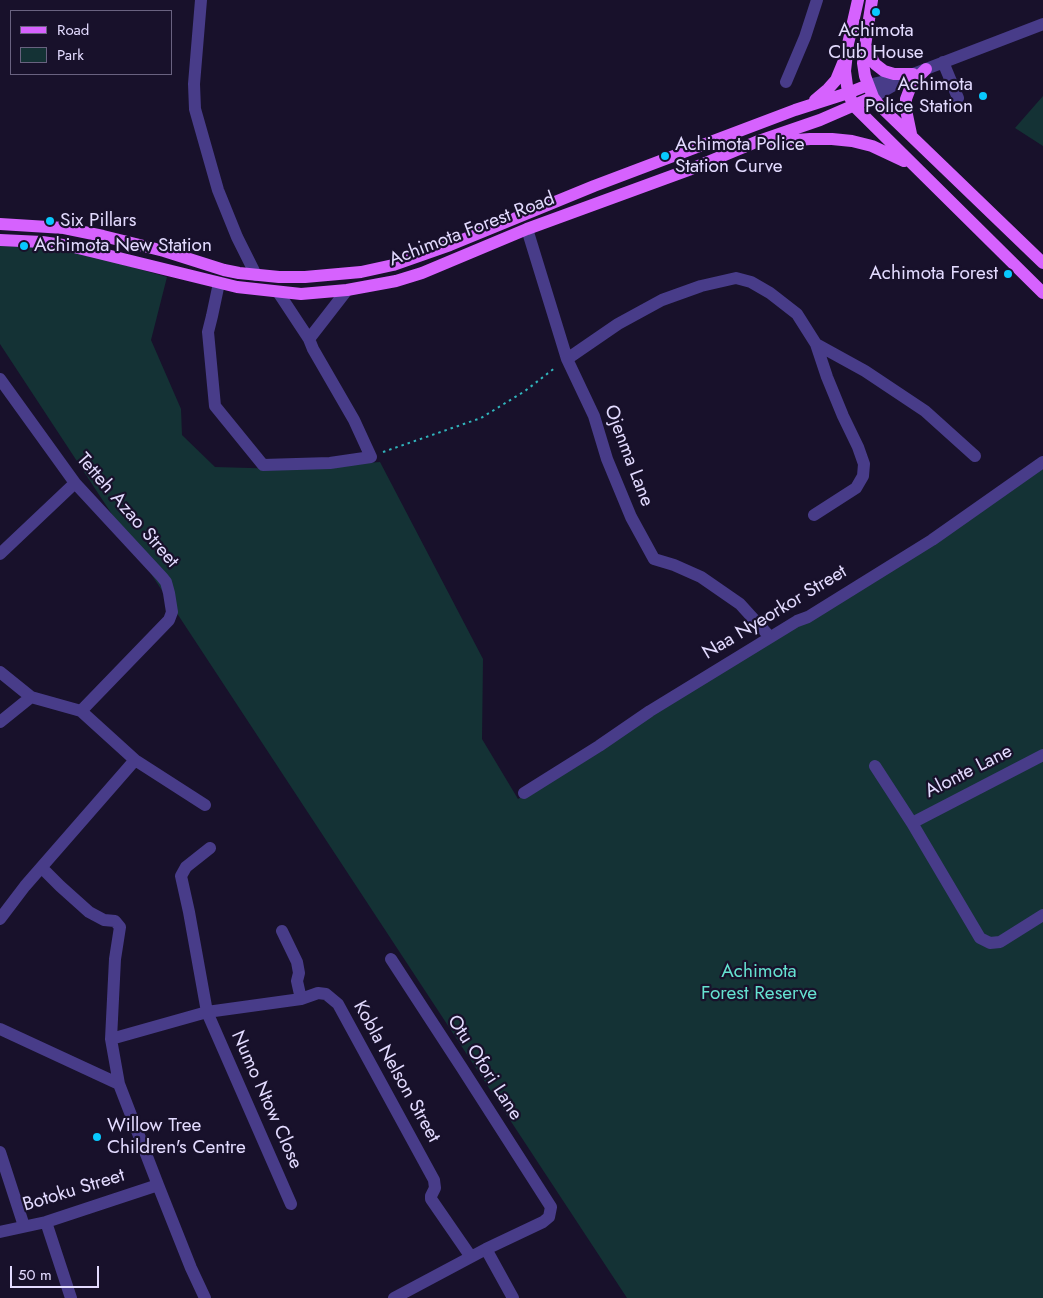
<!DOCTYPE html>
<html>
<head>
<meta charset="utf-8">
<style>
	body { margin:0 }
	#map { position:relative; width:1043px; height:1298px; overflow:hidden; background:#18112b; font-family:Jost,sans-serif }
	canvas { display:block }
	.legend { position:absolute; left:10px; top:10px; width:162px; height:65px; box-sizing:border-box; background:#18112b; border:1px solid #696280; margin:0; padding:6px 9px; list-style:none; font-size:15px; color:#e3dbff }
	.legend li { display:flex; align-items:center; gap:10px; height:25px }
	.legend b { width:25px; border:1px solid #696280 }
	.scale { position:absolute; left:10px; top:1266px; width:89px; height:22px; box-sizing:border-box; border:2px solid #e3dbff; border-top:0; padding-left:6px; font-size:15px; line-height:18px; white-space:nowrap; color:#e3dbff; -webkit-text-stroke:4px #18112b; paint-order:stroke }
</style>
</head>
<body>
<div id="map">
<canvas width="1043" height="1298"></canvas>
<ul class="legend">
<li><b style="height:6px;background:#d662fe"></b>Road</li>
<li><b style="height:14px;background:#143235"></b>Park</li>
</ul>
<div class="scale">50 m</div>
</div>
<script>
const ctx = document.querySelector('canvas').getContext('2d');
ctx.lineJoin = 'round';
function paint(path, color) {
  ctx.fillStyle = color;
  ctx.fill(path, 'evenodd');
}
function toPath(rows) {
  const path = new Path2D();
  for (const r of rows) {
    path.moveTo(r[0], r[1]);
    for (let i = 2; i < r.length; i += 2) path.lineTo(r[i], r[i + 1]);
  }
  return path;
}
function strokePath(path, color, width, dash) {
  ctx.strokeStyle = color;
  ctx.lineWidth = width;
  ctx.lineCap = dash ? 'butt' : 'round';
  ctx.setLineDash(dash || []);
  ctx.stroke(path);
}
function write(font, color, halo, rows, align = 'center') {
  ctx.font = font + ' Jost,sans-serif';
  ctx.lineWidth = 4.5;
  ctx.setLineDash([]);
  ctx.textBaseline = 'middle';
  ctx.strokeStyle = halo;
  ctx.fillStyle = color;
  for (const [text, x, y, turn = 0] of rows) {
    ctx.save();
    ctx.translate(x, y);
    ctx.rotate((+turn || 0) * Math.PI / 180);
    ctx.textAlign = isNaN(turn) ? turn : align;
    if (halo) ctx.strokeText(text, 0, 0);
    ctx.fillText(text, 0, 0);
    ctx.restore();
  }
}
const green = toPath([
	[1043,96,1043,146,1015,128],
	[0,246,41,247,82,253,167,277,151,340,181,409,182,435,215,467,285,469,380,462,483,659,482,739,518,799,1043,468,1043,1298,627,1298,0,344]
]);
const path = toPath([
	[383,452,481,418,525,391,556,367]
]);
const minor = toPath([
	[201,0,194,84,195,109,218,190,237,237,256,275],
	[943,62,958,98],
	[786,82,805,37,817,0],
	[868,85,899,78],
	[873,97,913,74,1043,24],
	[527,229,567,359,594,416,607,459,631,517,654,559,674,565,701,577,740,604,770,637],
	[219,283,212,316,208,332,215,406,263,465,330,463,371,457,354,420,313,349,309,339,278,292],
	[309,339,347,290],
	[816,344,865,371,925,411,975,456],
	[567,359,618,324,662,300,701,286,736,278,751,282,770,293,797,314,816,344,827,377,843,416,858,447,864,464,863,476,856,488,814,515],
	[0,379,75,483,162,577,166,582,169,593,172,612,169,620,81,711],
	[0,554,75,483],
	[0,672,31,697,81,711,135,760,205,805],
	[0,722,31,697],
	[875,766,912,823,980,938,990,943,1000,942,1043,915],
	[524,793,599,746,650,711,797,621,808,617,932,540,1043,462],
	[912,823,1043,755],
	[210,848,186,867,181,876,189,912,207,1012,291,1204],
	[42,868,60,886,89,912,104,920,115,921,120,927,115,959,111,1039,119,1084,158,1185,191,1268,205,1298],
	[0,919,25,886,135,760],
	[282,931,297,962,299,973,297,981,301,999],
	[391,959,462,1068,551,1207,549,1217,543,1222,486,1249,394,1298],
	[0,1029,119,1084],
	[111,1039,207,1012,301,999,318,993,326,994,338,1004,434,1180,435,1188,431,1196,431,1199,471,1257],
	[0,1152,24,1226],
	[46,1222,71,1298],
	[0,1232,46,1222,158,1185],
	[486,1249,513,1298]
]);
const major = toPath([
	[858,0,848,44,845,71,848,93,854,106,1043,293],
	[872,0,867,32,863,63,865,76,873,97,879,105,1043,263],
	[865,45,875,64,884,71,894,74,913,74],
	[815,100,828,89,836,80,843,63],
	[911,134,906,110,906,99,912,83,926,69],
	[771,142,810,139,832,139,852,141,872,146,904,161],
	[0,224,64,228,103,236,164,251,224,270,239,273,279,277,305,277,361,272,393,265,450,245,594,186,795,110,848,93,868,85],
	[0,240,42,242,70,246,237,287,301,294,347,290,396,281,422,273,527,229,691,169,756,142,820,120,873,97]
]);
const markers = [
	[876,12,5,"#08c9fe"],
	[983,96,5,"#08c9fe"],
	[665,156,5,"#08c9fe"],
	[50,221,5,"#08c9fe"],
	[24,246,5,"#08c9fe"],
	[1008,274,5,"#08c9fe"],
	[97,1137,5,"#08c9fe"]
];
const poiNames = [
	["Achimota",876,31,"center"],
	["Club House",876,53,"center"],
	["Achimota",973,85,"right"],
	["Police Station",973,107,"right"],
	["Achimota Police",675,145],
	["Station Curve",675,167],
	["Six Pillars",60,221],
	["Achimota New Station",34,246],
	["Achimota Forest",998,274,"right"],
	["Willow Tree",107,1126],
	["Children's Centre",107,1148]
];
const streetNames = [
	["Achimota Forest Road",472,230,-21],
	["Ojenma Lane",628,456,69],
	["Tetteh Azao Street",127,511,49],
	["Naa Nyeorkor Street",775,613,-31],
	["Alonte Lane",969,772,-27],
	["Otu Ofori Lane",484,1068,57],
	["Kobla Nelson Street",396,1072,61],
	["Numo Ntow Close",266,1100,66],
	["Botoku Street",74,1191,-17]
];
const parkNames = [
	["Achimota",759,972],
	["Forest Reserve",759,994]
];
paint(green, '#143235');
strokePath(path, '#31b5bd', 2, [2.5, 4]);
strokePath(minor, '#483c89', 12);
strokePath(major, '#d662fe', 12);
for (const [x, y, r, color] of markers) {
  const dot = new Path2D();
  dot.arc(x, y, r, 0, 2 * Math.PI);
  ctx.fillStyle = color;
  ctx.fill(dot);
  strokePath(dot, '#18112b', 2);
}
write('19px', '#e3dbff', '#18112b', poiNames, 'left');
write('19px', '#e3dbff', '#18112b', streetNames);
write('19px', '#65e1d0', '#18112b', parkNames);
</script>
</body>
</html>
